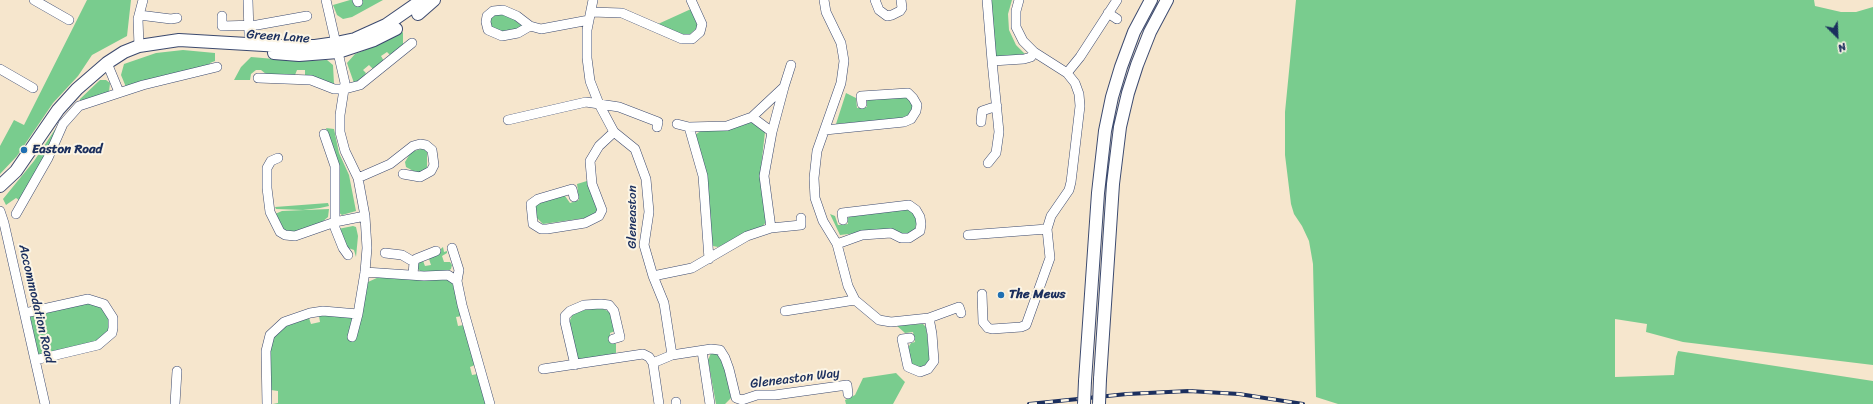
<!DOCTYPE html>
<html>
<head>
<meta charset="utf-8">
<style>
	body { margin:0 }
	#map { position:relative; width:1873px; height:404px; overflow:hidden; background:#f6e6cd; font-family:Sriracha,sans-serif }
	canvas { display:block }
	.north { position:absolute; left:1817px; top:16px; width:40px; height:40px; -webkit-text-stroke:3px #fcf5e5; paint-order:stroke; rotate:156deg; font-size:11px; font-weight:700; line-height:16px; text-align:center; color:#1b2f5e }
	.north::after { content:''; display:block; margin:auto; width:14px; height:18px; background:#1b2f5e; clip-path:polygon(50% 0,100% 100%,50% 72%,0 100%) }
</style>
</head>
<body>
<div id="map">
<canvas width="1873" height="404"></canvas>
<div class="north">N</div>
</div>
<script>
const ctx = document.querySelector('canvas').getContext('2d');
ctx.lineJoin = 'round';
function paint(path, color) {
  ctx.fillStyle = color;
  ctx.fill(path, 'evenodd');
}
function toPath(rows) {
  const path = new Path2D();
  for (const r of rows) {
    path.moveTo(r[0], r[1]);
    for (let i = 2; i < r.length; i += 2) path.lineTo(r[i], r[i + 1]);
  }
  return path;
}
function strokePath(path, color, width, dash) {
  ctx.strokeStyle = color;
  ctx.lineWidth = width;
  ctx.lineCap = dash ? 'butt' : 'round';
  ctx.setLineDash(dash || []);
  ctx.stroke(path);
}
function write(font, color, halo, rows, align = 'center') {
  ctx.font = font + ' Sriracha,sans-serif';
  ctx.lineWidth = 4;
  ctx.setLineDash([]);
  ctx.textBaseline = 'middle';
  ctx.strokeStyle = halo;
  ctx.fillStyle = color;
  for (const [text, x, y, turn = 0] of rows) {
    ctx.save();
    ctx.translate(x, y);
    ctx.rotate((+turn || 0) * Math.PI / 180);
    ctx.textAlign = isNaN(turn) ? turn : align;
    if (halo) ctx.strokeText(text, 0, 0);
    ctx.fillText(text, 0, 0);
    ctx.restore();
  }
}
const green = toPath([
	[87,0,131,0,127,36,92,55,78,76,53,103,17,156,0,174,0,146,14,120,24,125],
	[350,0,383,0,352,17,343,19,337,15,333,5],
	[990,0,1012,0,1008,14,1009,30,1016,45,1025,54,998,57,996,56],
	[1296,0,1814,0,1815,6,1841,12,1856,12,1873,7,1873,365,1683,342,1646,332,1647,324,1615,319,1615,377,1674,375,1676,357,1678,351,1873,381,1873,404,1338,404,1316,397,1313,264,1309,241,1302,226,1294,214,1291,204,1285,155,1285,112],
	[691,9,698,27,689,35,684,35,658,24],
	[507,14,522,26,516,29,497,32,490,30,490,18,495,15],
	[403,32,403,47,391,56,387,52,381,56,384,61,373,69,369,65,363,70,366,73,363,78,354,83,347,63,355,54,378,45],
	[183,50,215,53,215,61,210,63,209,67,126,87,121,75,124,64,156,53],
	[251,57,298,61,327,60,333,65,334,84,328,84,305,76,305,70,297,70,295,75,266,74,261,70,256,70,251,74,250,80,234,80,241,67],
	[100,80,106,80,110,83,109,92,80,103,80,99],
	[846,93,856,98,857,108,867,107,867,101,869,99,905,96,911,99,913,108,910,115,905,118,836,124],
	[753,121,765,132,760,176,766,222,762,227,718,247,713,246,709,244,695,135,702,130],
	[56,128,51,146,19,200,16,198,6,205,3,199,34,161],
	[326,128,334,129,339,153,349,175,356,211,342,215,338,212,329,136],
	[421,149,427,150,427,167,425,171,417,173,406,167,405,162,411,152],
	[587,181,598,211,592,217,543,224,537,218,535,207,537,203,561,195,565,196,570,203,579,200,577,184],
	[328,203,329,206,320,208,303,210,276,209,275,207],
	[329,209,328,217,322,222,297,232,287,232,282,228,275,214,282,211],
	[893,209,910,210,914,213,917,218,915,230,909,234,903,235,884,230,840,235,830,214,835,216,838,225,848,224,847,219,851,215],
	[353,226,356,227,358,236,356,257,354,250,348,248,338,229],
	[443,247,444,252,447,251,447,253,442,256,444,262,450,262,452,265,451,269,448,271,421,272,418,269,418,263,423,261,425,266,431,265,429,259],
	[379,277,447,279,452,282,462,316,456,317,458,326,464,325,475,365,470,367,472,375,478,374,487,404,273,404,278,403,278,391,271,390,270,350,273,339,278,332,286,326,309,318,311,324,320,322,319,316,326,315,346,315,360,322,368,282],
	[88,303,101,307,109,315,110,330,95,344,38,355,30,317],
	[601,308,610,312,615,331,610,333,611,341,616,344,616,354,578,360,569,322,573,314,584,310],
	[923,324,926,327,930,358,930,362,921,367,913,366,910,362,908,348,911,343,915,342,913,332,905,333,896,325],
	[719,352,723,359,731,398,725,404,716,404,708,360,711,353],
	[896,373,905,382,893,404,846,404,845,400,855,395,863,378]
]);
const street = toPath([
	[34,0,69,20],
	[248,0,249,34],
	[326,0,345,83,340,115,340,132,345,151,358,178,365,216,367,248,365,272,358,314,352,337],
	[357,0,358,2],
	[593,0,587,30,587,58,590,81,599,104,614,132,635,149,646,179,649,212,644,245,653,276,664,303,672,355,653,363],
	[824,0,826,12,841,43,844,61,841,83,817,151,814,178,815,198,823,221,837,244,848,286,855,300,879,320,891,322,929,318,959,307,961,313],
	[875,0,879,10,887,16,892,15,900,11,902,8,901,0],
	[987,0,992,61,1024,59,1031,57,1034,52],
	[1019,0,1016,11,1016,27,1023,41,1034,52,1067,73,1075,83,1079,94,1080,106,1071,182,1069,190,1051,216,1047,229],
	[591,12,622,13,682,39,692,39,700,32,702,24,691,0],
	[1108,13,1117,19],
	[139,15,171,19,177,18],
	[222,16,222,26,257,25,307,16],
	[530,26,518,33,502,36,488,30,486,22,487,16,493,11,503,10,517,16,530,26,541,29,589,20],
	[139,46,138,19,143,0],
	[107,63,119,92],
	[0,69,33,88],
	[1067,73,1080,57,1117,0],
	[258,78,311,80,334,89,345,89,360,85,412,43],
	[784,87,791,65],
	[752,117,772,132],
	[508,120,586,102,619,107,658,122,657,127],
	[981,122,982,111,997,106],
	[677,124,689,127],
	[825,130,904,122,911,119,916,111,917,105,913,98,908,93,861,96,862,104],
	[324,134,335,166,335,228,343,248,348,255],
	[278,158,271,161,267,168,267,188,270,212,280,232,285,235,295,236,335,222,365,216],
	[988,163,996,153,999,132,992,61],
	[358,178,390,164,413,146,420,144,426,145,432,150,434,165,431,171,420,177,403,174],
	[574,197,572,189,538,199,531,204,533,224,541,229,547,229,585,223,599,216,602,210,592,184,590,161,599,146,614,132],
	[0,211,4,223,45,404],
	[16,214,48,158,63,124,79,106,143,85,217,67],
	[968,235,1047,229,1050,258,1026,325,1021,327,992,329,988,328,983,322,982,294],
	[837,244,862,235,891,233,901,238,909,238,920,231,921,224,920,217,916,210,909,205,842,213,843,220],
	[452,248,459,270,457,281,462,305,490,404],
	[385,253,402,255,414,262],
	[709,259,703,176,689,127,727,126,752,117,784,87,772,132,764,176,771,228],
	[365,272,424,276,448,275,457,281],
	[413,275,414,262,416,259,436,251],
	[653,276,692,268,747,236,771,228,801,225,801,218],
	[785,311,855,300],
	[25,313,88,299,104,304,113,318,113,328,112,333,98,345,35,360],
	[910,338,902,339,908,367,920,372,928,369,934,361,932,334,929,318],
	[702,351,710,404],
	[672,355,711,349,720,350,725,358,729,369,736,398,742,400,757,395,775,395,847,385,848,394],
	[575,365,565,322,565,316,570,311,584,305,601,304,609,305,614,311,620,337,613,339],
	[543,369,643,354,649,357,653,363,659,404],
	[676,402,676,404],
	[175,404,177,371],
	[267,404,266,351,270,335,284,322,310,313,323,311,358,314]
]);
const secondary = toPath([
	[418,14,434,0],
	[274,53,299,55,338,52,374,40,396,29],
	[0,186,16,171,58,110,77,89,107,63,124,52,139,46,179,40,281,46,315,46,336,43,355,39,386,25,422,0],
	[1100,379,1113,184,1120,127,1128,93,1137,65,1150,32,1167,0],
	[1085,381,1098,193,1105,131,1112,97,1121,67,1134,32,1151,0]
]);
const rail = toPath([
	[1029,404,1127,394,1189,391,1239,394,1303,404]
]);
const secondaryBridge = toPath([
	[1084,404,1085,381],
	[1099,404,1100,379]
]);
const markers = [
	[24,150,4,"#1f6fb2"],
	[1001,295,4,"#1f6fb2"]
];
const streetNames = [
	["Green Lane",278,37,4],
	["Gleneaston",633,217,-90],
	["Accommodation Road",36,304,77],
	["Gleneaston Way",795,379,-7]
];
const poiNames = [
	["Easton Road",32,150],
	["The Mews",1009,295]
];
paint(green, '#79cc8e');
strokePath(street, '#3c4a6f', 10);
strokePath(secondary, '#3c4a6f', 14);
strokePath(street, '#fff', 9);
strokePath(secondary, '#fff', 12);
strokePath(rail, '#1b2f5e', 4);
strokePath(rail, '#fcf5e5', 2.5, [8]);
strokePath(secondaryBridge, '#3c4a6f', 14, []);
strokePath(secondaryBridge, '#fff', 12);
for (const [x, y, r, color] of markers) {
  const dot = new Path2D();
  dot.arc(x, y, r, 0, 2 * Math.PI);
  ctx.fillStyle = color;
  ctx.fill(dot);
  strokePath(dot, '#fcf5e5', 1.5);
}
write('13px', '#1b2f5e', '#fcf5e5', streetNames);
write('bold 13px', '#1b2f5e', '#fcf5e5', poiNames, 'left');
</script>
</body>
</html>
